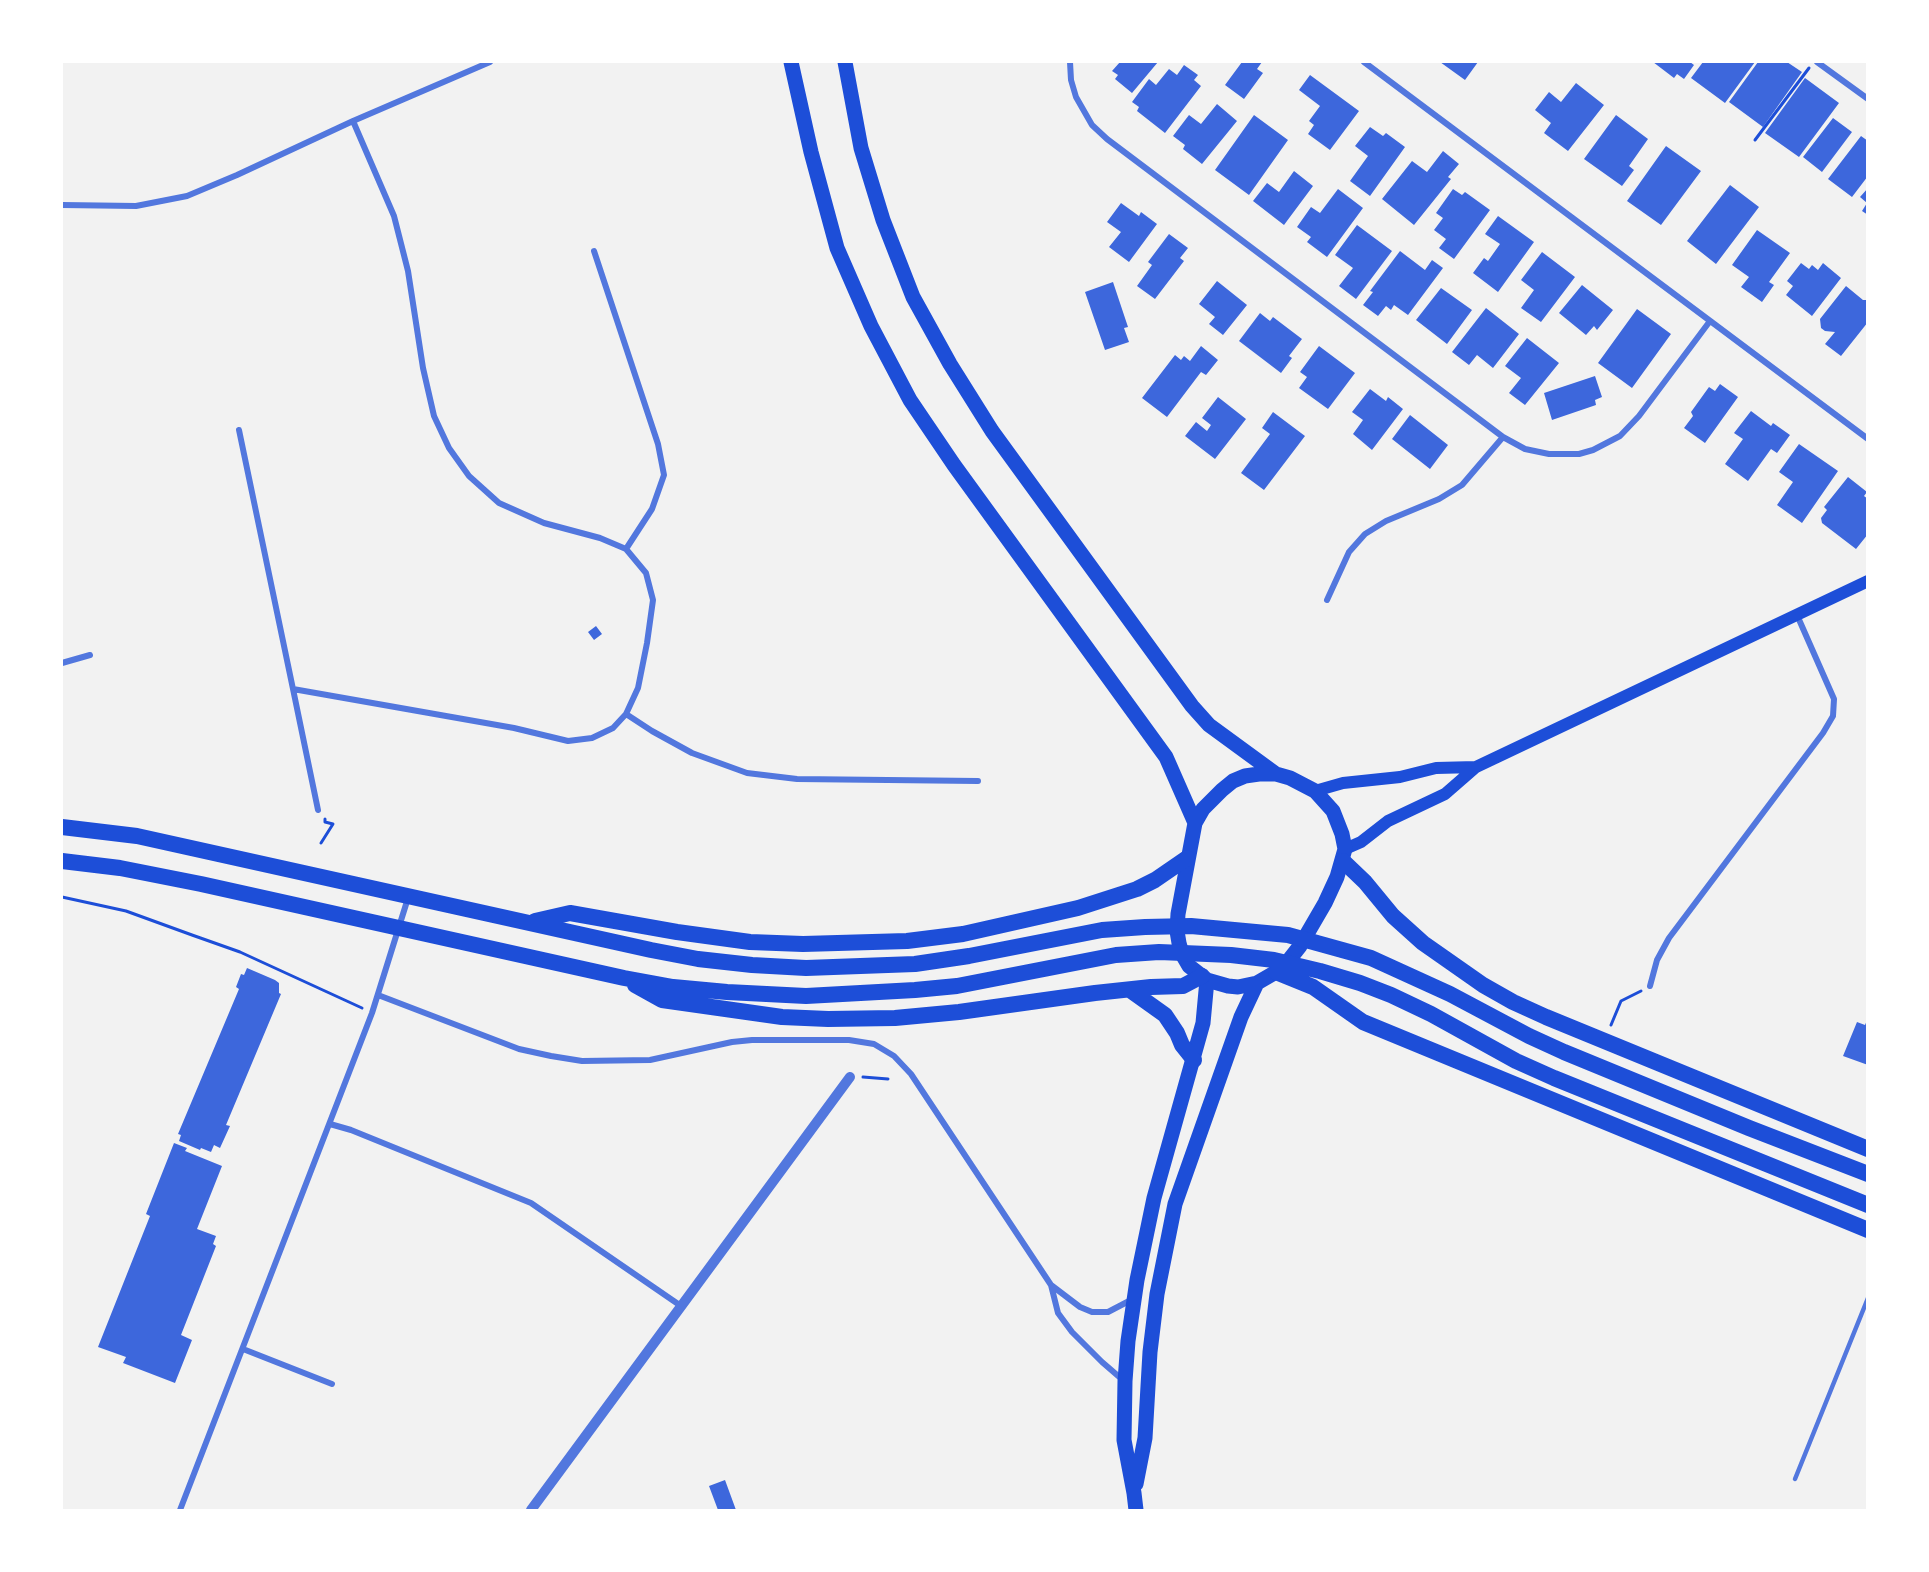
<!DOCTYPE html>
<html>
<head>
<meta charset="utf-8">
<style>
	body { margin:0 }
	#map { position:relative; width:1929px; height:1572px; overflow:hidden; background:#f2f2f2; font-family:Helvetica,sans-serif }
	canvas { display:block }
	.frame { position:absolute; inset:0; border:63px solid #fff; pointer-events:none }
</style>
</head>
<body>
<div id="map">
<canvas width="1929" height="1572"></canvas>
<div class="frame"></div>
</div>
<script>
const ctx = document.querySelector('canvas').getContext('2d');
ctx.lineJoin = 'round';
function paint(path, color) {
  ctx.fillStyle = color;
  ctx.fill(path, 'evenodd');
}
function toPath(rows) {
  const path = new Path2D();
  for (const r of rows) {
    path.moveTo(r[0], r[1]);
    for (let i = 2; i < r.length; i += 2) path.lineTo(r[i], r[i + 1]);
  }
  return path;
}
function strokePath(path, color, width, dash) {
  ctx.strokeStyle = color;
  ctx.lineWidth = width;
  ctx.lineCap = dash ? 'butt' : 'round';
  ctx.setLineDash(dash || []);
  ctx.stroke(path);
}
const building = toPath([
	[1120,62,1158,62,1132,93,1115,79,1118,75,1112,71],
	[1242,62,1262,62,1257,69,1263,73,1244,99,1225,85],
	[1440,62,1478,62,1465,80],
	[1653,62,1690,62,1694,65,1684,79,1677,74,1674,78],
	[1703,62,1755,62,1725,103,1691,78],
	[1758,62,1787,62,1802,72,1763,127,1729,102],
	[1184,65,1198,75,1194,80,1201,86,1165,133,1137,111,1139,107,1132,102,1149,79,1156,85,1169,69,1177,75],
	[1310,75,1359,111,1330,150,1308,134,1314,125,1309,121,1320,106,1299,90],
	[1805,78,1839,103,1799,157,1765,133],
	[1576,83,1604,105,1568,151,1544,133,1551,123,1535,110,1549,92,1561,102],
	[1217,104,1237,121,1202,164,1183,149,1185,145,1173,136,1189,115,1201,124],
	[1254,115,1288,140,1249,195,1215,170],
	[1616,115,1648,139,1629,166,1634,170,1622,186,1584,159],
	[1833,118,1852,132,1822,172,1803,157],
	[1370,127,1383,136,1386,133,1405,147,1370,196,1350,181,1368,156,1355,146],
	[1861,136,1868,141,1868,176,1852,197,1828,179],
	[1666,146,1701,171,1661,225,1627,201],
	[1443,151,1459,164,1448,177,1451,179,1414,225,1382,199,1412,161,1427,172],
	[1294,171,1313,186,1284,225,1253,201,1267,183,1279,192],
	[1730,185,1759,207,1716,264,1687,241],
	[1868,188,1868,215,1862,211,1867,203,1860,197],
	[1338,189,1363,208,1327,257,1307,242,1311,237,1297,227,1311,207,1320,213],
	[1453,189,1462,195,1465,192,1490,210,1454,259,1439,248,1446,239,1434,230,1443,218,1436,213],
	[1121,203,1139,216,1141,212,1157,224,1129,262,1109,247,1121,232,1107,222],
	[1498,216,1534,242,1498,292,1473,273,1484,258,1488,261,1500,244,1485,234],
	[1357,225,1392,251,1356,299,1339,286,1353,268,1335,255],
	[1757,230,1790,253,1769,282,1774,285,1762,302,1741,287,1749,277,1732,265],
	[1169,234,1188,248,1180,258,1184,261,1155,299,1137,286,1152,265,1148,262],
	[1400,251,1425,270,1432,260,1443,268,1408,315,1394,305,1391,310,1386,306,1378,316,1363,305,1373,292,1370,291],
	[1542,252,1575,277,1541,322,1521,308,1534,290,1521,280],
	[1801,263,1809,269,1812,265,1818,270,1823,263,1841,278,1812,316,1786,295,1793,286,1787,281],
	[1217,281,1247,305,1223,335,1209,324,1215,317,1199,304],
	[1113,282,1128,327,1124,328,1129,342,1105,350,1085,292],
	[1582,285,1613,310,1597,330,1594,326,1586,335,1559,313],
	[1846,286,1863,300,1868,300,1868,322,1841,356,1825,344,1835,332,1825,331,1821,328,1820,319],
	[1441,288,1472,310,1447,344,1416,320],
	[1486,308,1519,334,1493,368,1477,355,1469,365,1452,352],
	[1637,309,1671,334,1632,388,1598,363],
	[1260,313,1270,321,1273,317,1302,339,1289,356,1292,358,1281,373,1239,341],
	[1527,338,1559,363,1525,405,1509,393,1521,378,1505,366],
	[1201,346,1218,360,1206,375,1201,372,1167,417,1142,398,1175,355,1181,360,1184,356,1190,361],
	[1319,346,1355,373,1328,409,1299,388,1307,377,1300,372],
	[1595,376,1602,397,1595,400,1596,405,1552,420,1544,393],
	[1720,384,1738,397,1705,443,1684,428,1693,416,1691,412,1709,387,1715,391],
	[1370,389,1386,401,1388,397,1403,409,1372,450,1353,434,1363,420,1352,412],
	[1218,397,1246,419,1215,459,1185,436,1196,422,1207,431,1211,425,1202,418],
	[1751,411,1771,426,1773,423,1790,435,1777,453,1771,449,1748,481,1725,464,1743,439,1734,433],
	[1273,412,1305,436,1264,490,1241,473,1270,434,1262,428],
	[1410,415,1448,445,1430,469,1392,439],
	[1799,444,1838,471,1802,523,1777,505,1793,482,1779,472],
	[1848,477,1867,492,1864,496,1868,499,1868,534,1856,549,1822,523,1821,518,1827,510,1824,507],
	[596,626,602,634,594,640,588,632],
	[247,968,275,980,279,983,279,993,281,994,226,1125,230,1126,220,1148,214,1145,211,1152,201,1148,200,1150,179,1141,181,1135,178,1134,239,989,236,987,241,974,244,975],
	[1868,1018,1868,1065,1843,1056,1857,1022,1865,1025],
	[174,1143,187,1148,185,1151,222,1166,197,1229,216,1236,213,1244,216,1246,181,1335,192,1340,175,1383,123,1363,126,1357,98,1347,150,1216,146,1214],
	[725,1480,736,1510,718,1510,709,1486]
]);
const path = toPath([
	[1755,140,1809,68],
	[321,843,333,824,325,822,325,819],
	[62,897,126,911,192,935,240,952,362,1008],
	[1611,1025,1621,1001,1641,991],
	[863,1077,888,1079]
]);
const service = toPath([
	[1795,1479,1868,1298]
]);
const minor = toPath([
	[1070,62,1071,80,1076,97,1092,125,1107,139,1503,437,1525,449,1549,454,1579,454,1593,450,1620,436,1639,416,1710,321],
	[1364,62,1868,439],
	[1817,62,1868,99],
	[62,205,136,206,187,196,237,175,353,121,490,62],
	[594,251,658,444,664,475,652,509,626,549],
	[239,430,293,689,514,728,568,741,592,738,613,728,626,714,638,688,647,643,653,600,646,573,626,549,600,538,544,523,499,503,469,476,449,448,434,416,423,368,408,271,394,216,353,121],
	[1327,600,1349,552,1365,534,1386,521,1439,499,1462,485,1503,437],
	[62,663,90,655],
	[293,689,318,810],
	[626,714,652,731,692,753,747,773,797,779,978,781],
	[1650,986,1657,960,1669,938,1823,733,1833,716,1834,699,1797,615],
	[378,995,519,1049,551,1056,582,1061,650,1060,732,1042,752,1040,849,1040,874,1044,894,1056,911,1074,1051,1285,1080,1307,1092,1312,1108,1312,1131,1300],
	[330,1124,351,1130,531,1203,681,1306],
	[1051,1285,1058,1313,1072,1332,1102,1362,1124,1381],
	[243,1349,332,1384],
	[180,1510,372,1013,408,898]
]);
const tertiary = toPath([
	[531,1510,850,1077]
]);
const secondary = toPath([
	[1315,791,1343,783,1400,777,1436,768,1476,767],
	[1345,849,1361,842,1388,821,1445,794,1476,767,1868,581]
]);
const primary = toPath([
	[791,62,811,152,837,248,871,326,910,400,954,465,1166,757,1195,823],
	[845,62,861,148,883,220,913,297,950,364,992,431,1192,706,1209,725,1276,774],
	[1259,774,1276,774,1290,778,1315,791,1333,811,1342,834,1345,849,1337,877,1325,903,1300,946,1289,960,1276,972,1257,983,1238,987,1228,986,1207,980,1189,966,1182,954,1179,943,1177,931,1178,914,1195,823,1203,809,1222,790,1233,781,1245,776,1259,774],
	[1136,1484,1145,1438,1150,1352,1157,1294,1175,1204,1241,1017,1257,983],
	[1136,1510,1134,1493,1124,1440,1125,1381,1128,1341,1137,1280,1154,1198,1203,1023,1207,980]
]);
const trunk = toPath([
	[62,827,137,836,651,950,698,959,752,965,806,968,915,964,969,956,1102,930,1145,927,1191,926,1288,935,1371,958,1450,994,1529,1036,1564,1052,1749,1128,1868,1174],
	[62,861,120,868,201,884,624,978,673,987,727,992,806,996,915,990,957,986,1116,955,1159,952,1231,955,1274,960,1320,971,1360,983,1391,995,1431,1014,1516,1061,1554,1078,1868,1205],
	[1343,861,1365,882,1393,916,1423,943,1483,985,1513,1002,1546,1017,1868,1149],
	[535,921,570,913,677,932,750,942,803,944,907,941,963,934,1078,908,1137,889,1155,880,1187,858],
	[1276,972,1313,987,1363,1022,1868,1230],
	[635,985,662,1000,782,1017,828,1019,895,1018,959,1012,1095,993,1151,987,1183,986,1202,976],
	[1130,990,1165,1015,1177,1033,1182,1045,1194,1060]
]);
paint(building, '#3d67dc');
strokePath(path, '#1d4ed8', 3);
strokePath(service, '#5277de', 4.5);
strokePath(minor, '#5277de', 6);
strokePath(tertiary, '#5277de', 10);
strokePath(secondary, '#1d4ed8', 12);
strokePath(primary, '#1d4ed8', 15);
strokePath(trunk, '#1d4ed8', 16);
</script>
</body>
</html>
